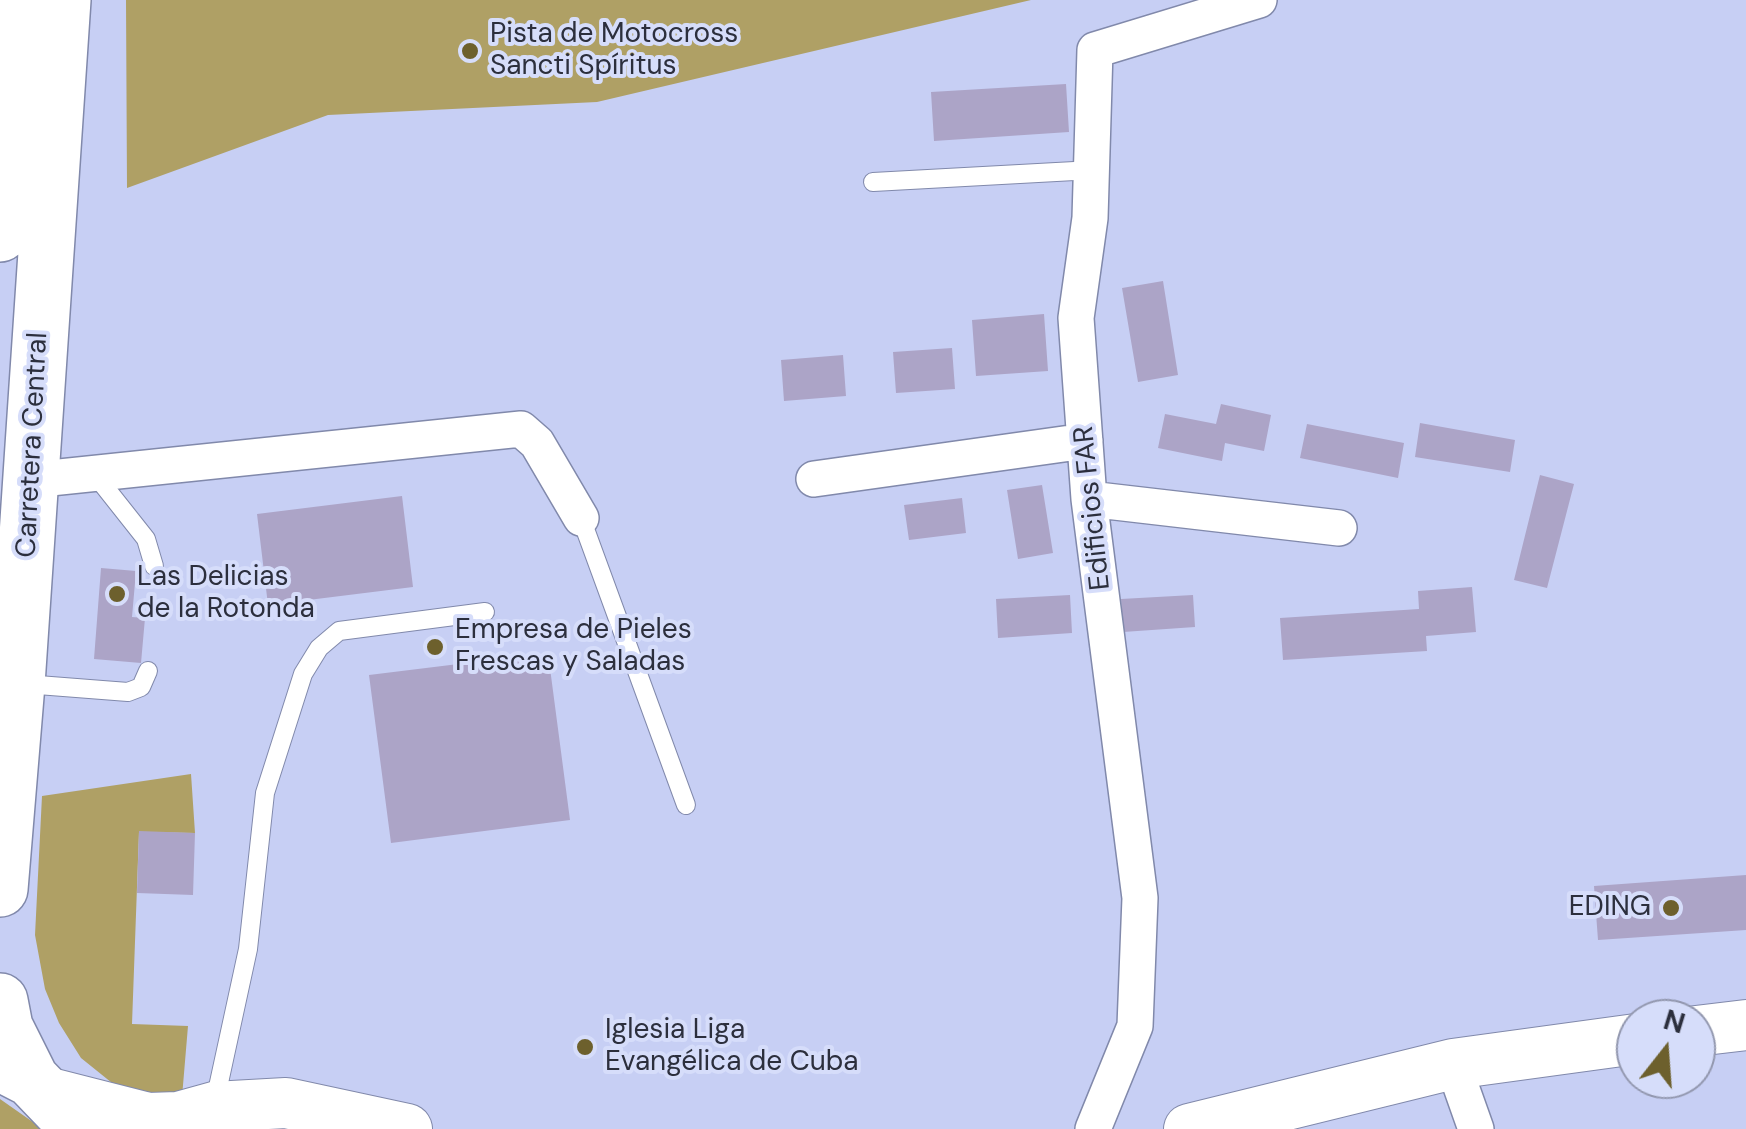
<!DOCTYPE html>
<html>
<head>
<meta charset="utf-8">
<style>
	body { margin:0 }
	#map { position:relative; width:1746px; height:1129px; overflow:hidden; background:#c7cff4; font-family:"DM Sans",sans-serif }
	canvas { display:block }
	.north { position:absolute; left:1616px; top:999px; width:100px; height:100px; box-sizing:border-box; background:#d6ddfa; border:2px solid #9297ae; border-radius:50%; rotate:17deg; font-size:28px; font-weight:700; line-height:40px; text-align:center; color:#2c2f3d }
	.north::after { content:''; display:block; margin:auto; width:35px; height:45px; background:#6d602d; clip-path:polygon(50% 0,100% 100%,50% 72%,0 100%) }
</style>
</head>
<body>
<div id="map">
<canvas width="1746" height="1129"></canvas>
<div class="north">N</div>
</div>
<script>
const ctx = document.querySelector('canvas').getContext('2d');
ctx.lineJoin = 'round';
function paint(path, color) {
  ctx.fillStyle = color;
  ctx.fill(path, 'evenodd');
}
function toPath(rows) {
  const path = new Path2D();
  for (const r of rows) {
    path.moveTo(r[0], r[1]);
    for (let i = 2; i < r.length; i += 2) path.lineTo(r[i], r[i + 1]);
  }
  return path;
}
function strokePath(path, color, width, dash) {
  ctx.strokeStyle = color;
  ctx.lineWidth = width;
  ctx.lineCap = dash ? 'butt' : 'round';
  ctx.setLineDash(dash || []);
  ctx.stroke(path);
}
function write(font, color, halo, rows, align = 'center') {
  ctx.font = font + ' "DM Sans",sans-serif';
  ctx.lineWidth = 8;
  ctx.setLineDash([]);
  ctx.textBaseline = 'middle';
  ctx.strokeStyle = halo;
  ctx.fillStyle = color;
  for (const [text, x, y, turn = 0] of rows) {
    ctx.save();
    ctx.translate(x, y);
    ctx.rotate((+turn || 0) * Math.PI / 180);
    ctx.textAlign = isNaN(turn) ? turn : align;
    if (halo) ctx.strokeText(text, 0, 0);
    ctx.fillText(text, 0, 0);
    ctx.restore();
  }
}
const green = toPath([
	[126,0,1031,0,597,102,328,115,127,188],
	[191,774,195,833,139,832,132,1024,188,1026,182,1097,122,1091,81,1058,59,1023,45,989,35,935,42,796],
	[0,1099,40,1127,41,1129,0,1129]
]);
const building = toPath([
	[1066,84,1069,132,934,141,931,92],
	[1163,281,1178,375,1138,382,1122,288],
	[1044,314,1048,371,976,376,972,320],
	[952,348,955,389,896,393,893,352],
	[843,355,846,396,784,401,781,360],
	[1221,404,1271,415,1264,451,1225,443,1222,461,1158,448,1165,414,1216,424],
	[1420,423,1515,440,1510,472,1415,457],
	[1307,424,1404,443,1398,478,1300,458],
	[1540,475,1574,484,1547,588,1514,580],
	[1042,485,1053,553,1018,559,1007,490],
	[402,496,413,587,268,605,257,514],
	[962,498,966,533,909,540,904,505],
	[101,568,136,571,132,617,145,618,141,663,94,659],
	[1472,587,1476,632,1426,636,1427,651,1283,660,1280,618,1419,609,1418,591],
	[1070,595,1072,633,998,638,996,599],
	[1193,595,1195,627,1123,632,1121,599],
	[548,653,570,820,391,843,369,675],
	[139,831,195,833,193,895,137,893],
	[1746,875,1746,930,1598,940,1594,886]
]);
const lane = toPath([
	[873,182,1093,170],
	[93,472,146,539,154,566],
	[581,518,686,805],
	[25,684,128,692,141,687,148,671],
	[215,1101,248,949,265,793,303,674,319,648,339,631,485,612]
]);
const street = toPath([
	[814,479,1085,441],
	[31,480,521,429,537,443,581,518],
	[1089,499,1339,528],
	[1453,1064,1476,1129],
	[1093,1129,1135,1026,1140,898,1089,499,1076,318,1090,218,1095,50,1259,0]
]);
const secondary = toPath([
	[1696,1031,1746,1025],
	[46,1092,148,1118,178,1117,214,1107,286,1103,407,1129],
	[1189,1129,1453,1064,1636,1039]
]);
const highway = toPath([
	[0,234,12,52,12,0],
	[0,889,17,684,63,0],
	[0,1001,5,1027,31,1079],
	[0,1063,31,1079,79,1129]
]);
const markers = [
	[470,51,10,"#6d602d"],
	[117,594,10,"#6d602d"],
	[435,647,10,"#6d602d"],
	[1671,908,10,"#6d602d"],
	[585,1047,10,"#6d602d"]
];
const poiNames = [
	["Pista de Motocross",490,35],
	["Sancti Spíritus",490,67],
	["Las Delicias",137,578],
	["de la Rotonda",137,610],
	["Empresa de Pieles",455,631],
	["Frescas y Saladas",455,663],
	["EDING",1651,908,"right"],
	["Iglesia Liga",605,1031],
	["Evangélica de Cuba",605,1063]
];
const streetNames = [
	["Carretera Central",33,445,-87],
	["Edificios FAR",1093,508,-96]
];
paint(green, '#afa065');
paint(building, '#aca4c7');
strokePath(lane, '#8189ab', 20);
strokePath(street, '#8189ab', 38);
strokePath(secondary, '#8189ab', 52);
strokePath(highway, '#8189ab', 58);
strokePath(lane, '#fff', 18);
strokePath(street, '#fff', 35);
strokePath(secondary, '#fff', 50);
strokePath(highway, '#fff', 55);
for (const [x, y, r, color] of markers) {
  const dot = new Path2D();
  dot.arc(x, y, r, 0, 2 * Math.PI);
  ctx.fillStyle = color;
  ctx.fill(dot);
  strokePath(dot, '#d6ddfa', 4);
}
write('28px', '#2c2f3d', '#d6ddfa', poiNames, 'left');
write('28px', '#2c2f3d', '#d6ddfa', streetNames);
</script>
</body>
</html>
